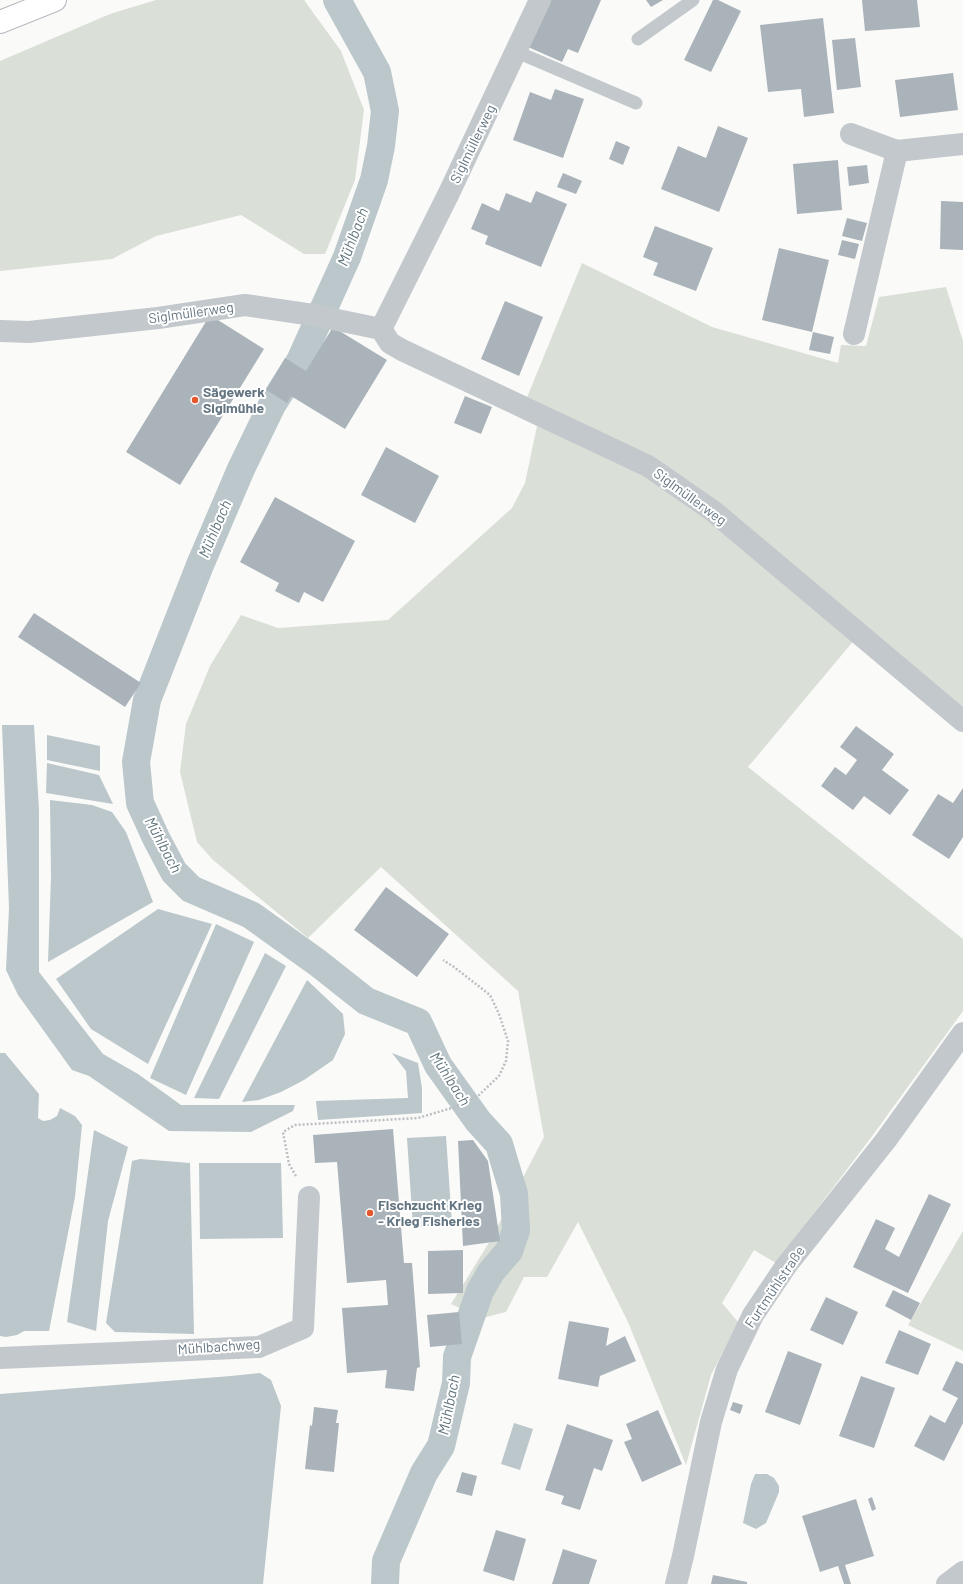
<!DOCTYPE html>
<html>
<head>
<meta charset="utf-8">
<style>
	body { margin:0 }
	canvas { display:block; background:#fafaf8 }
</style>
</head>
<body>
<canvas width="963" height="1584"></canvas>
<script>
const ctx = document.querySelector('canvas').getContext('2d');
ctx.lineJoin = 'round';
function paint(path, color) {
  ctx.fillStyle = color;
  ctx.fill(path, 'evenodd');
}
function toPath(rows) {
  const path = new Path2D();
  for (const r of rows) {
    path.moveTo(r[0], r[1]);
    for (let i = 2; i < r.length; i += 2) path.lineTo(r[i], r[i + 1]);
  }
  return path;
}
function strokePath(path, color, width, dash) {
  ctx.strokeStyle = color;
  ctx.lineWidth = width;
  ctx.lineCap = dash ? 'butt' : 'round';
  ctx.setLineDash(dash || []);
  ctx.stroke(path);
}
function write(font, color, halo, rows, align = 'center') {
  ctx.font = font + ' Barlow,sans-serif';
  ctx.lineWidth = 4;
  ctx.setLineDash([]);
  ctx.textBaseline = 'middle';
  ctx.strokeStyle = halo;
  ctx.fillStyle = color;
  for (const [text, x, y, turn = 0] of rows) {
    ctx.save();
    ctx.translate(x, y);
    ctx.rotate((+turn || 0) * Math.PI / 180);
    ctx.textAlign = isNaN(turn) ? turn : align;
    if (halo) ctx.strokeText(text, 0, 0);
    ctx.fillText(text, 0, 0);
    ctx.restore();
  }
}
const green = toPath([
	[156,0,304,0,341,51,364,110,355,180,325,254,304,254,241,215,156,236,112,259,0,271,0,61,110,14],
	[582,263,712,327,838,363,841,345,866,346,879,297,946,287,963,341,963,707,866,626,748,767,963,939,963,1011,870,1139,776,1263,754,1250,722,1303,738,1322,711,1375,686,1465,628,1322,578,1222,547,1277,524,1277,506,1312,482,1318,451,1304,490,1241,544,1137,518,991,381,867,308,938,213,860,197,842,180,772,186,724,210,666,241,615,278,628,388,620,512,508,525,483,537,426,519,417],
	[963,1231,963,1351,908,1325]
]);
const water = toPath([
	[2,725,34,725,39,810,39,972,103,1054,138,1074,181,1105,295,1105,293,1111,251,1132,169,1131,89,1076,72,1070,18,995,6,970,9,908],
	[47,735,100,746,100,771,47,760],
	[47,763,99,775,113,804,46,793],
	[50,800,92,805,112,812,126,832,153,902,48,962,51,877],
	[158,909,212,924,148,1064,91,1029,56,979],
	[216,924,254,942,186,1095,150,1078],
	[265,953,286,966,219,1099,194,1098],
	[307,980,343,1014,345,1034,333,1060,304,1080,281,1092,259,1100,242,1102],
	[0,1053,5,1053,39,1094,38,1118,43,1121,50,1120,57,1116,60,1108,75,1116,82,1125,75,1197,49,1331,24,1331,17,1335,6,1337,0,1336],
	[392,1053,418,1063,422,1088,422,1113,318,1120,316,1101,408,1098,406,1071],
	[94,1130,128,1147,108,1221,96,1331,67,1322],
	[446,1136,452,1224,413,1227,407,1138],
	[140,1159,190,1163,194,1334,115,1332,106,1323,132,1161],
	[199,1163,281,1163,283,1238,200,1239],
	[260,1373,271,1380,281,1406,263,1584,0,1584,0,1394,231,1376],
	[514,1423,533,1429,520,1470,501,1464],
	[755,1474,767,1474,774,1478,779,1486,779,1492,766,1523,756,1529,743,1523,751,1484]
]);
const canal = toPath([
	[337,0,377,72,385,111,381,146,374,180,347,257,300,361,272,405,241,469,200,565,147,700,136,762,140,803,156,838,174,872,191,889,251,915,318,963,366,1001,418,1022,438,1065,478,1121,499,1144,514,1194,516,1230,509,1251,491,1272,480,1291,457,1357,456,1383,441,1446,424,1473,386,1561,385,1584]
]);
const building = toPath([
	[548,0,601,0,578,53,568,49,562,62,528,47],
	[646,0,663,0,651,7],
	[713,0,718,0,741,11,711,72,684,60],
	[862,0,917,0,920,27,865,31],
	[823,18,834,113,804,117,801,89,768,92,760,25],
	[855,38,861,87,837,90,832,40],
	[953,73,958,110,900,117,895,80],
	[555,89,584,99,563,158,513,140,530,92,551,100],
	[718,126,748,138,719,212,661,189,678,146,706,158],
	[616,141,630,147,623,165,609,159],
	[838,160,842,210,797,214,793,164],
	[867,165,869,183,849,186,847,167],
	[563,173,582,181,576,194,557,187],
	[536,191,567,204,541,267,485,244,488,236,471,229,482,203,499,211,506,193,531,203],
	[941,201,963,202,963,250,940,249],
	[847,218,867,223,862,241,842,236],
	[655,226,713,248,696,291,653,275,658,263,643,257],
	[842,240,859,244,855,259,838,255],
	[779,248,829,260,812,332,762,320],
	[505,301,543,317,519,376,481,359],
	[210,315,264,349,180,485,126,452],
	[333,327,387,360,345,429,291,396,287,403,266,390,285,358,306,371],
	[813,332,834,337,830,354,809,350],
	[465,396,492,407,481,434,454,423],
	[386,447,439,476,415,523,361,495],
	[275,497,355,541,323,602,304,592,299,603,275,591,279,583,240,562],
	[34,613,141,683,125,707,18,637],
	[856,726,894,754,882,770,909,790,890,815,864,796,853,810,821,786,835,767,846,775,857,760,840,747],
	[963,788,963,837,949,859,912,835,938,794,953,803],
	[386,887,449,934,417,977,354,930],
	[393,1129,404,1263,412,1263,420,1367,417,1368,414,1391,385,1388,387,1370,347,1373,342,1308,388,1305,386,1280,347,1283,337,1162,315,1163,313,1135],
	[473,1140,488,1161,500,1241,463,1246,458,1141],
	[929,1194,951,1204,908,1293,853,1267,876,1219,895,1228,885,1249,899,1257],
	[463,1250,463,1293,428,1294,428,1251],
	[893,1290,920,1303,911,1320,885,1306],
	[826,1297,858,1312,843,1345,810,1330],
	[459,1312,462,1344,430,1347,427,1315],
	[569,1321,609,1328,606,1346,625,1336,636,1361,600,1376,598,1387,558,1379],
	[899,1330,931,1344,918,1375,885,1363],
	[788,1351,822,1364,800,1425,765,1412],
	[956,1361,963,1364,963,1423,944,1461,914,1446,930,1415,945,1423,958,1398,942,1390],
	[861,1376,895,1388,874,1448,839,1436],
	[733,1402,743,1405,740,1414,730,1410],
	[314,1407,338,1410,336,1423,339,1423,334,1472,305,1469,310,1425,312,1426],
	[658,1410,682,1464,642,1482,624,1442,632,1439,626,1424],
	[567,1424,613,1440,602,1471,594,1468,580,1510,561,1504,564,1496,545,1490],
	[462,1472,477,1476,472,1496,456,1492],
	[872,1497,876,1509,872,1511,868,1499],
	[856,1499,874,1556,845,1565,851,1584,844,1584,838,1566,820,1572,802,1516],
	[496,1530,526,1539,514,1581,483,1571],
	[563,1549,597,1560,589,1584,552,1584],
	[713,1575,747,1582,747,1584,711,1584]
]);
const path = toPath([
	[296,1176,289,1164,283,1132,295,1125,418,1118,455,1107,479,1095,499,1076,506,1061,508,1041,499,1014,490,995,454,967,443,960]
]);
const lane = toPath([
	[638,39,693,0],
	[517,52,636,103]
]);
const street = toPath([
	[540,0,448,195,381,329,390,343,402,350,648,466,713,511,963,721],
	[851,134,897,151],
	[0,331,29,332,158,318,245,305,313,315,381,329],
	[854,334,897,151,963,144],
	[0,1358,259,1347,303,1328,309,1197],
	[676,1584,683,1556,711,1422,727,1369,753,1315,786,1266,886,1140,963,1033],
	[947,1584,963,1572]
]);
const primary = toPath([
	[0,22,55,0]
]);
const markers = [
	[195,400,4,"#e4572e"],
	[370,1213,4,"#e4572e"]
];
const streetNames = [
	["Siglmüllerweg",473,144,-64],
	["Siglmüllerweg",191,313,-8],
	["Siglmüllerweg",690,497,36],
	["Furtmühlstraße",775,1287,-56],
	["Mühlbachweg",219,1347,-4]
];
const poiNames = [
	["Sägewerk",203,392],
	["Siglmühle",203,408],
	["Fischzucht Krieg",378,1205],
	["- Krieg Fisheries",378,1221]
];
const waterNames = [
	["Mühlbach",353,237,-69],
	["Mühlbach",215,529,-67],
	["Mühlbach",163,845,62],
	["Mühlbach",450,1079,57],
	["Mühlbach",449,1405,-79]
];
paint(green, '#dadfd7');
paint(water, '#bbc7cb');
strokePath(canal, '#bbc7cb', 28);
paint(building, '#aab3b9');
strokePath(primary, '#b5babe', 24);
strokePath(path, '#bbbfc2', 2.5, [2, 2]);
strokePath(lane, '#c3c8cc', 13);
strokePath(street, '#c3c8cc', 22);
strokePath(primary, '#fff', 22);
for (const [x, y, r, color] of markers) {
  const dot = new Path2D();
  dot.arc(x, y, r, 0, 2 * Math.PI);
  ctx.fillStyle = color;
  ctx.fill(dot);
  strokePath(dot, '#fff', 1.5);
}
write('14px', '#657683', '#fff', streetNames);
write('bold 14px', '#657683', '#fff', poiNames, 'left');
write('italic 15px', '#60757c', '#fff', waterNames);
</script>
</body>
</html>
